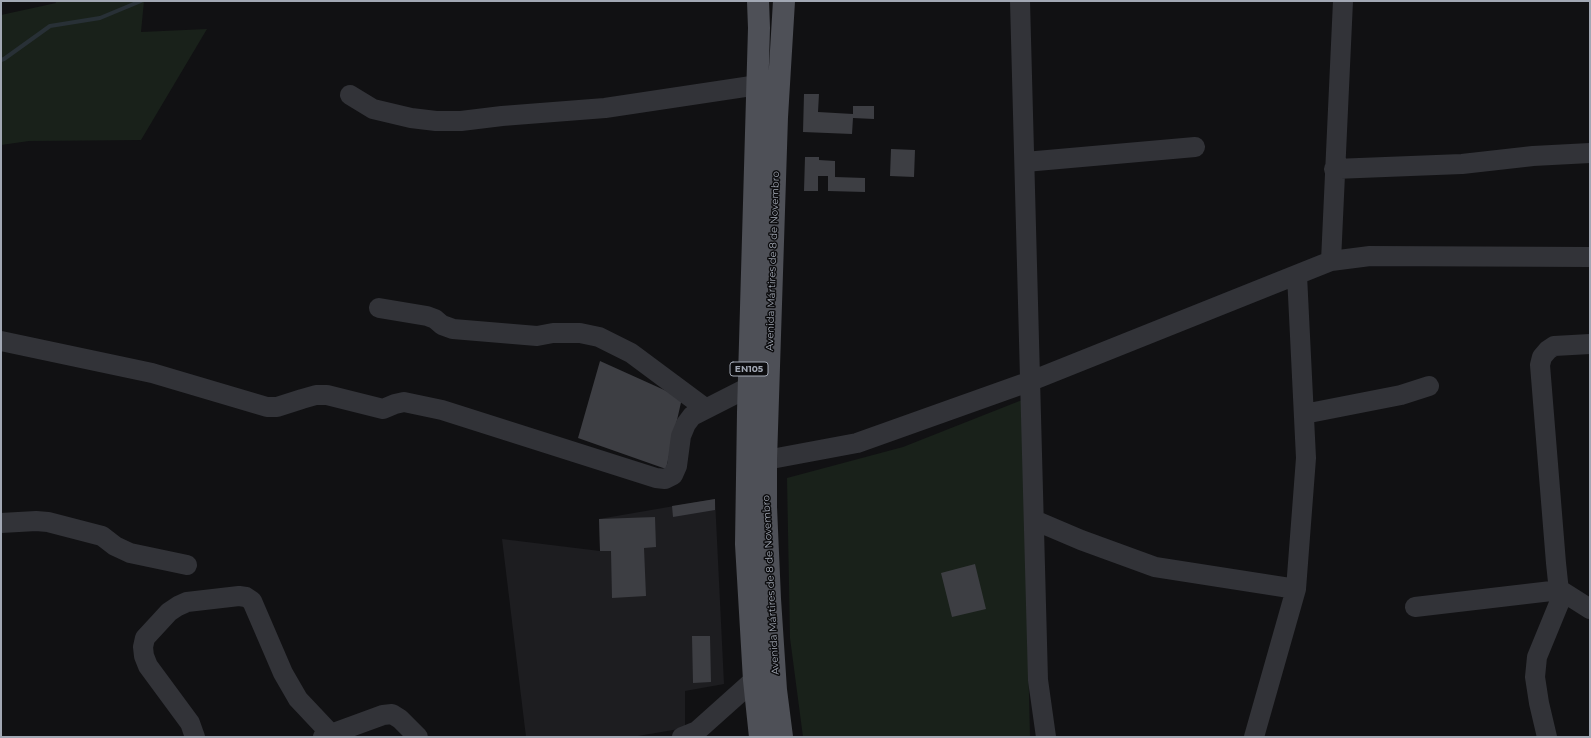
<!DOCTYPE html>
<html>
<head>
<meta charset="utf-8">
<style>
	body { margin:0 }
	#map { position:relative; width:1591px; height:738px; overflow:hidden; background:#111113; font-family:Montserrat,sans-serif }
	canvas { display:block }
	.frame { position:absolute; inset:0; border:2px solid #a2a8b4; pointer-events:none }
</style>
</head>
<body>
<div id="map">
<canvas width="1591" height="738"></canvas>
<div class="frame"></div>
</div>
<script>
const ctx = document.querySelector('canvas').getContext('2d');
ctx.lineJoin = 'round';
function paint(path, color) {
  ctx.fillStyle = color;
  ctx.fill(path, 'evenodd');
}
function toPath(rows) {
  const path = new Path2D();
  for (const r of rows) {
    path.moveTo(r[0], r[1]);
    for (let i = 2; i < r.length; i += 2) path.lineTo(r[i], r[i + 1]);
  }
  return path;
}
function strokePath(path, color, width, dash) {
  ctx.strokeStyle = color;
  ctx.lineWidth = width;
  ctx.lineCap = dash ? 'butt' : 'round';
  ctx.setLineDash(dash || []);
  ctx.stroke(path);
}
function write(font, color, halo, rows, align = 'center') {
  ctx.font = font + ' Montserrat,sans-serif';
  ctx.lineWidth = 3;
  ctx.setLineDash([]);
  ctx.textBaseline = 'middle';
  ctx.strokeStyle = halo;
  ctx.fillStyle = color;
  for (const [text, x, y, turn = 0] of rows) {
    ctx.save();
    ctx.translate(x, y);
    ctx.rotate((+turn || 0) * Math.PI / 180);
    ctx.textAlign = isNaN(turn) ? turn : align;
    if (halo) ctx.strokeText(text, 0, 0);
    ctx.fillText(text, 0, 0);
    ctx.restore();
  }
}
const built = toPath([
	[715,499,724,684,685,691,685,728,632,737,526,737,502,539,600,551,599,519]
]);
const green = toPath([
	[55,1,144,1,141,32,207,29,141,140,29,141,1,145,1,15,56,3],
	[1022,400,1030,737,803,737,790,638,787,478,903,447]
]);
const stream = toPath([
	[1,60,4,59,50,26,100,18,141,1]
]);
const building = toPath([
	[804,94,819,94,818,112,853,114,853,106,874,106,874,119,853,118,852,134,803,132],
	[891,149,915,150,914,177,890,176],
	[805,157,819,157,819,160,835,161,835,177,865,178,865,192,828,191,828,176,818,176,818,191,804,191],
	[600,361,682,398,666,469,578,438],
	[715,499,715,510,673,517,672,506],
	[655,517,656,547,644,548,646,596,612,598,611,551,600,551,599,519],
	[975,564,986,609,952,617,941,573],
	[692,636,710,636,711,682,693,683]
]);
const minor = toPath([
	[1020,1,1038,680,1046,737],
	[350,95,373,109,411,118,436,121,461,121,502,116,605,108,758,85],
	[1025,162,1195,147],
	[1334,169,1462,164,1533,156,1590,153],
	[1331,261,1343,1],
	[379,308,427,316,435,319,442,325,453,329,537,336,553,333,580,333,599,337,631,353,705,408],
	[1,341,152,373,267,407,277,407,302,399,316,395,327,395,383,409,395,404,404,402,442,410,656,478,665,479,673,475,677,466,681,436,686,424,692,416,749,387],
	[1304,414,1401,395,1429,386],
	[766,460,857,443,1031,381,1331,261,1370,256,1590,257],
	[1034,520,1081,540,1155,567,1296,589],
	[1,523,36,521,48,522,102,536,115,546,130,553,187,565],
	[1415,607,1560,590,1590,609],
	[195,737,190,723,148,666,144,656,143,647,145,638,169,612,178,606,187,602,239,596,246,597,252,601,283,673,298,699,331,734],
	[323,737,383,715,392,714,400,719,418,737],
	[682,737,697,731,754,680],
	[1254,737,1296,589,1306,458,1297,275],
	[1547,737,1539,703,1535,677,1537,657,1560,601,1556,563,1540,365,1542,357,1548,350,1554,346,1590,344]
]);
const major = toPath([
	[758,1,759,28,748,412,746,544,754,680,760,737],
	[782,737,776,690,770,599,766,507,766,460,777,117,784,1]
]);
const shields = [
	[749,369,38]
];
const shieldNames = [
	["EN105",749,369]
];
const streetNames = [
	["Avenida Mártires de 8 de Novembro",773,261,-88],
	["Avenida Mártires de 8 de Novembro",771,585,-93]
];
paint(built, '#1d1d20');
paint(green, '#19211a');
strokePath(stream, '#283036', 4);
paint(building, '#3d3e43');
strokePath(minor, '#323338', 20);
strokePath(major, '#4e5057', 22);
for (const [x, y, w] of shields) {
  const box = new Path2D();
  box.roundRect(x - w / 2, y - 7, w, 14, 3);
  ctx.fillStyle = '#0c0c0e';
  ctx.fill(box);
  strokePath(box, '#a2a8b4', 1);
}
write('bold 9px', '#a2a8b4', null, shieldNames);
write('10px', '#a2a8b4', '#0c0c0e', streetNames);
</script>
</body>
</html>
